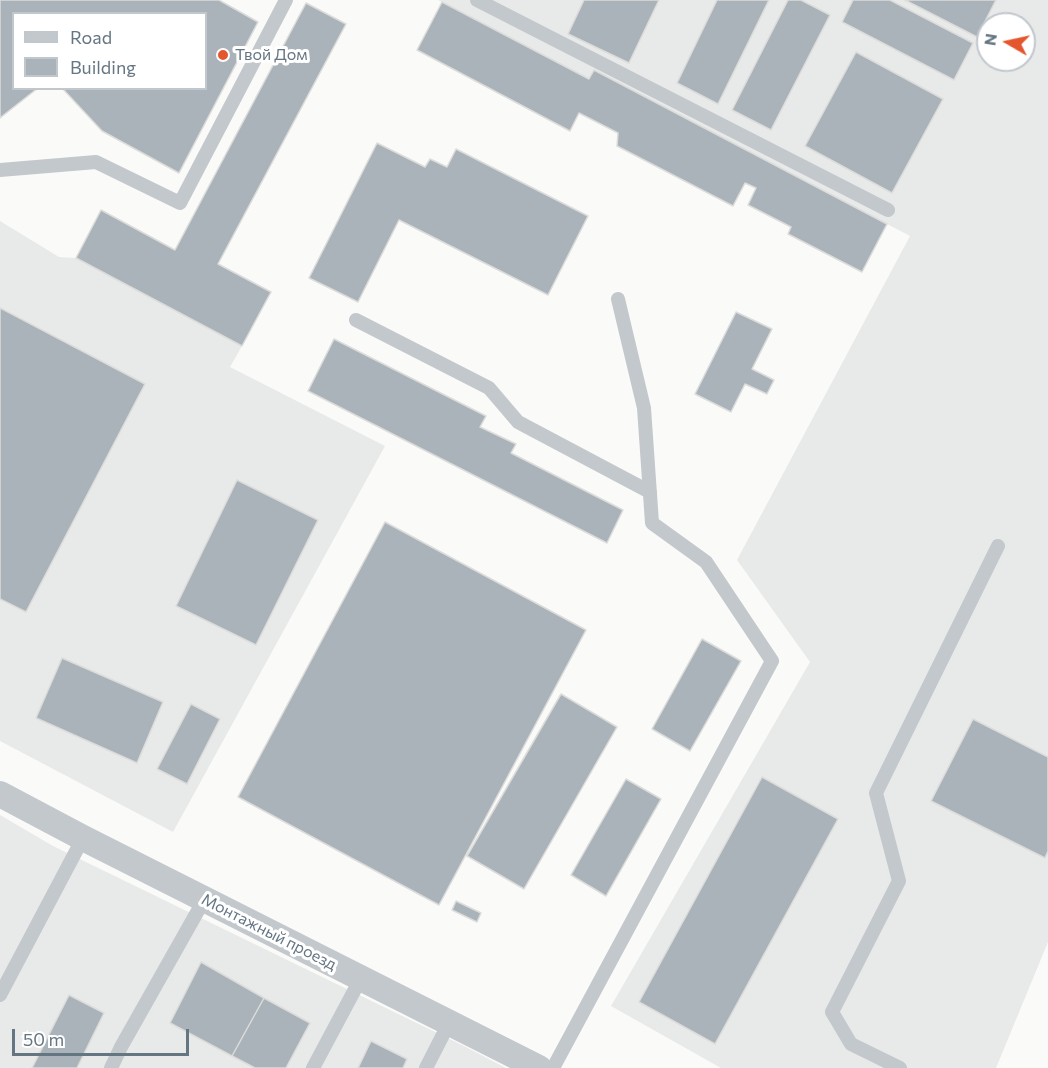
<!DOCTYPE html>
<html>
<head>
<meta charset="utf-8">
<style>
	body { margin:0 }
	#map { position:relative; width:1048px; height:1068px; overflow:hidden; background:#fafaf8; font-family:Commissioner,sans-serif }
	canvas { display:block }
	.legend { position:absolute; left:12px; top:12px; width:195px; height:78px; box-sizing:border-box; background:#fff; border:2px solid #c1c8cd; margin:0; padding:8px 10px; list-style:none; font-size:18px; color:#657683 }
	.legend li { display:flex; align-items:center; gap:12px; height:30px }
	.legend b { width:30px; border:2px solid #c1c8cd }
	.north { position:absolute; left:976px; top:12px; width:60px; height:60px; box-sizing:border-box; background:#fff; border:2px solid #c1c8cd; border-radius:50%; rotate:279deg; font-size:16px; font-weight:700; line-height:24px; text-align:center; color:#657683 }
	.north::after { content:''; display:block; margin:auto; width:21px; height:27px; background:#e4572e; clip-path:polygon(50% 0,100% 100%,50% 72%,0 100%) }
	.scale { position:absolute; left:12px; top:1029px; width:177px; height:27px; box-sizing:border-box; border:3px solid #657683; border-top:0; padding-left:8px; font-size:18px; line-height:21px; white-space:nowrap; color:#657683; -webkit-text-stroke:4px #fff; paint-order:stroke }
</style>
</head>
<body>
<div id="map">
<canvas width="1048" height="1068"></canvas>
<ul class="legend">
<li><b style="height:8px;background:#c3c8cc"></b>Road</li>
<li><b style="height:16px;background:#aab3b9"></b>Building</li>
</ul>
<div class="north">N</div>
<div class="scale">50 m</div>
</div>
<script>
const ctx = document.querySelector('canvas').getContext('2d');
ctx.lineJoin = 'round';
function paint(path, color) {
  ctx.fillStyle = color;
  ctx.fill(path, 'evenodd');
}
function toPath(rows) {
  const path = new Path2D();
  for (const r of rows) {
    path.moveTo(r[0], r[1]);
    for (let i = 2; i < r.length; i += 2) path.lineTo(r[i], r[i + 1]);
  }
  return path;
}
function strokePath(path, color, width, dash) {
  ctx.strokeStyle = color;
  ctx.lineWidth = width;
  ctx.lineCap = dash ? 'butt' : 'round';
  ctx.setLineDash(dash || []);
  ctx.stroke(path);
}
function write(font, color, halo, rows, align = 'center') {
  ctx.font = font + ' Commissioner,sans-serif';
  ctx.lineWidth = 6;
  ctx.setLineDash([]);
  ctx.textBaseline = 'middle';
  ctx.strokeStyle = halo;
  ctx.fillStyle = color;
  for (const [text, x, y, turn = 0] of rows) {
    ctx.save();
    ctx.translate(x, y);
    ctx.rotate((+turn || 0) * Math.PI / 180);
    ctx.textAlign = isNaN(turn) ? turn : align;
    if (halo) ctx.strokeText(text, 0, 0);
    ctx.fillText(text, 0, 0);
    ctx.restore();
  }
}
const built = toPath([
	[438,0,1048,0,1048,942,996,1068,721,1068,611,1006,810,662,737,560,910,236,594,70,589,79],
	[988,24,1024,24,1024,60,988,60],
	[0,221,59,257,76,258,242,346,230,367,385,446,173,832,0,741],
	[0,815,53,846,464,1046,506,1068,0,1068]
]);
const building = toPath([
	[0,0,219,0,258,22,179,173,102,131,62,88,206,88,206,14,14,14,14,88,38,88,0,118,0,0],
	[584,0,659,0,629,63,568,34,584,0],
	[717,0,769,0,718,104,677,83,717,0],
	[788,0,801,0,830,15,771,130,732,110,788,0],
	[853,0,890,0,973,43,954,80,842,22,853,0],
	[905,0,996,0,977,37,905,0],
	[442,2,589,79,594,70,887,224,862,272,788,234,791,227,748,205,756,188,745,183,733,206,617,146,618,133,579,113,570,131,417,50,442,2],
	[306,3,346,24,218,264,271,292,242,346,76,258,101,210,175,250,306,3],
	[856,52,943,99,892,193,805,146,856,52],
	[377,143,425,167,430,159,447,167,456,149,588,216,548,295,399,220,358,302,309,278,377,143],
	[0,308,145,384,26,612,0,599,0,308],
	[736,312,772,329,752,369,774,380,767,394,745,384,731,412,695,394,736,312],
	[334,339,486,416,480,427,516,444,511,453,623,510,607,543,308,391,334,339],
	[237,480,318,520,256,645,176,606,237,480],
	[385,522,586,630,439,905,238,797,385,522],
	[702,639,741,661,690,751,652,729,702,639],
	[62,658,163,702,137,763,36,718,62,658],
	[561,694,617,727,524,889,467,856,561,694],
	[191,704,220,719,187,784,157,769,191,704],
	[973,719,1048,757,1048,851,1045,858,931,801,973,719],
	[762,777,838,819,715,1044,639,1002,762,777],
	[626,779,661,799,606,896,571,875,626,779],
	[456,901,481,913,477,922,452,910,456,901],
	[201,962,264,998,232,1056,170,1023,201,962],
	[69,995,104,1013,77,1068,32,1068,69,995],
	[264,998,310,1023,286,1068,255,1068,232,1056,264,998],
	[371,1041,407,1059,403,1068,358,1068,371,1041]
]);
const lane = toPath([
	[477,0,888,210],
	[0,170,96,162,180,203,286,0],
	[356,320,489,388,518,422,650,492],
	[0,995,83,838],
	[111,1068,121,1047,204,900],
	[313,1068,361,978],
	[426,1068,449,1023],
	[553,1068,772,661,706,562,652,523,644,408,618,299],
	[900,1068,851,1044,832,1012,899,881,876,793,998,546]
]);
const street = toPath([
	[0,794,83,838,539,1068]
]);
const markers = [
	[223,55,6,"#e4572e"]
];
const poiNames = [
	["Твой Дом",235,55]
];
const streetNames = [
	["Монтажный проезд",269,932,27]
];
paint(built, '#e8e9e9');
paint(building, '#aab3b9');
strokePath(building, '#dcdcda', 1.5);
strokePath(lane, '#c3c8cc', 14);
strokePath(street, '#c3c8cc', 26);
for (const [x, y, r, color] of markers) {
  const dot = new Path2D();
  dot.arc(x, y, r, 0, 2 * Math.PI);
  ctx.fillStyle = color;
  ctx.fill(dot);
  strokePath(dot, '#fff', 2);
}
write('16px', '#657683', '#fff', poiNames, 'left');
write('16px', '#657683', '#fff', streetNames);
</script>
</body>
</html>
